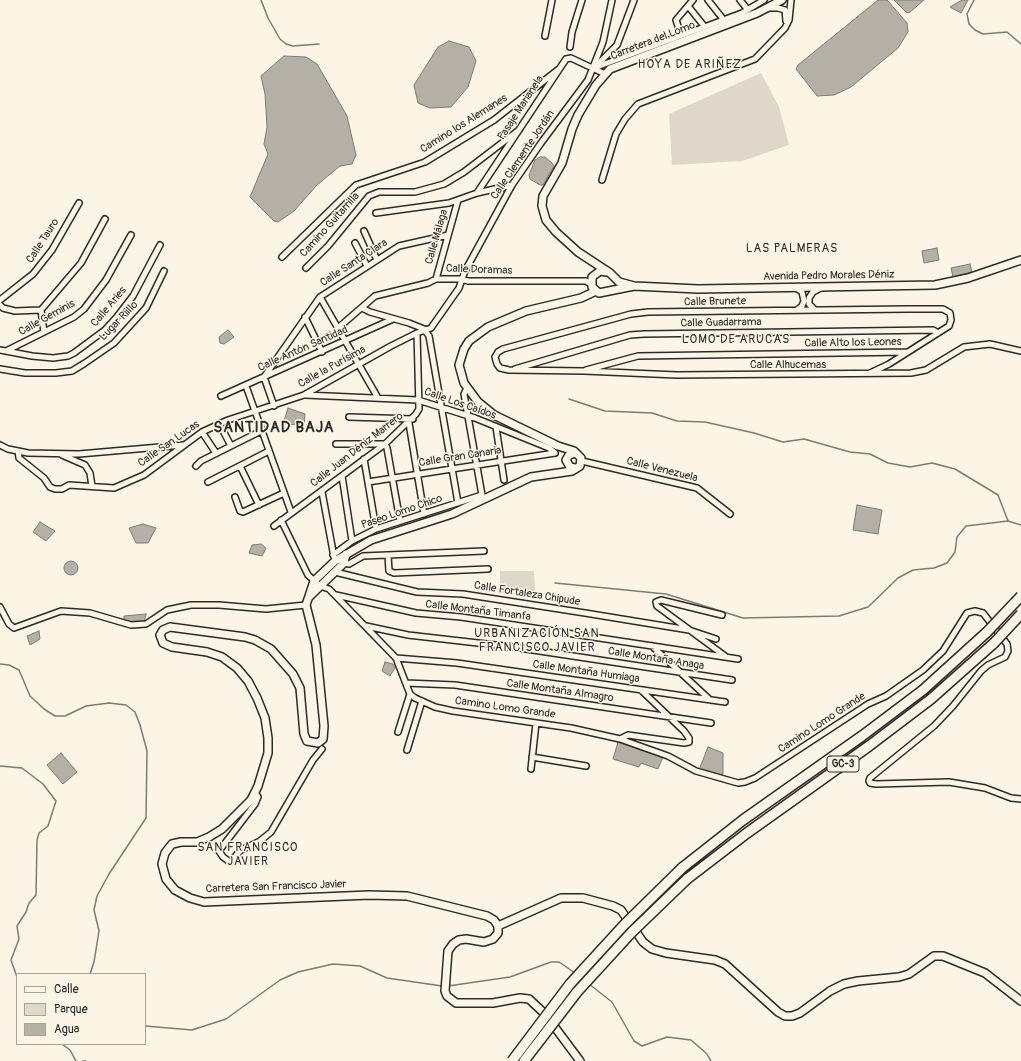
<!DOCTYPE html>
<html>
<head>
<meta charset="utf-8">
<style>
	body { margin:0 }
	#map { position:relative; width:1021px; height:1061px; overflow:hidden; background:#fcf5e5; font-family:Pangolin,sans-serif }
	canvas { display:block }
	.legend { position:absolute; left:16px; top:973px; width:130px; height:72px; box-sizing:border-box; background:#fcf5e5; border:1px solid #a8a49b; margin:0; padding:5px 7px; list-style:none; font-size:12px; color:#2b2b2b }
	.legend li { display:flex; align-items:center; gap:8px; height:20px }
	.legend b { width:20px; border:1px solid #a8a49b }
</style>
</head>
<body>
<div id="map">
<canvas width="1021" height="1061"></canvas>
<ul class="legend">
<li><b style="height:5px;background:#fcf5e5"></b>Calle</li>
<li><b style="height:11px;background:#ded8ca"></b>Parque</li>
<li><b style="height:11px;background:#b4b0a5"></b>Agua</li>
</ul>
</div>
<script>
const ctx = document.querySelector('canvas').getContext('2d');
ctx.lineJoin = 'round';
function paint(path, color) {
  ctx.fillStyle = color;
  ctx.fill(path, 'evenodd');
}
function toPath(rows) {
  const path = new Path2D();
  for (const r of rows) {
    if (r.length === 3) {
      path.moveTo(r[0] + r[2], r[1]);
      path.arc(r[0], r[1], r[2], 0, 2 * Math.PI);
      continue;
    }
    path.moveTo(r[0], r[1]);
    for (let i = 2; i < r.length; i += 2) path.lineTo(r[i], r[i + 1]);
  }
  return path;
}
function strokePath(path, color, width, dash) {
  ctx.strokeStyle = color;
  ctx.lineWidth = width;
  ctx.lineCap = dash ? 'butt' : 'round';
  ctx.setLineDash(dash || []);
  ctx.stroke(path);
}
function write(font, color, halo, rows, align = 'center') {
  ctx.font = font + ' Pangolin,sans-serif';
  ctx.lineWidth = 3;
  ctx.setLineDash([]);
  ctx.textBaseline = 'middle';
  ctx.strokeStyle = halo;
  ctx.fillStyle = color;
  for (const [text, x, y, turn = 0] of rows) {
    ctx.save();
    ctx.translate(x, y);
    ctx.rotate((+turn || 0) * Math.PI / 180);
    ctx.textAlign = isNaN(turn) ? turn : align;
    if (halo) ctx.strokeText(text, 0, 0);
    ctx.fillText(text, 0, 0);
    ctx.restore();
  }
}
const green = toPath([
	[761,73,779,107,789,145,742,161,672,165,669,114],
	[500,571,534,571,535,592,500,593]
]);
const water = toPath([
	[878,0,887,0,907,23,908,32,898,48,851,87,834,95,817,96,796,69,798,65,878,0],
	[894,0,924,0,909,13,906,12,894,0],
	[962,0,968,0,961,13,950,7,962,0],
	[449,41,469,47,476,61,468,87,451,107,430,108,418,103,414,85,438,47,449,41],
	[284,56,306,57,317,64,347,116,356,155,352,164,340,166,317,185,294,211,278,222,274,221,250,197,268,154,264,144,267,127,265,94,261,76,284,56],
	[540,157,545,157,552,163,554,166,543,185,540,185,530,179,529,175,535,160,540,157],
	[937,248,939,260,924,263,922,251,937,248],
	[970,264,972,272,953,277,951,268,970,264],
	[228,330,234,337,224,344,220,343,219,337,228,330],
	[288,408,305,414,304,425,283,424,288,408],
	[857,505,882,510,878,534,853,530,857,505],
	[40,522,55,531,46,541,33,532,40,522],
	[143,524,156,528,148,543,136,543,129,528,143,524],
	[261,544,266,548,262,556,249,553,252,545,261,544],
	[71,568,7],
	[146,614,144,622,126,622,124,619,124,616,146,614],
	[39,631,40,639,30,645,27,636,39,631],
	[385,662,393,664,395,668,390,676,382,671,385,662],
	[618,742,663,757,658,769,641,763,639,767,613,759,618,742],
	[708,747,723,753,723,774,720,775,699,770,708,747],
	[61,753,77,772,63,784,47,765,61,753]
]);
const stream = toPath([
	[261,0,268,18,280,39,286,44,293,46,319,44],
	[974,0,967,14,969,24,975,30,983,34,1007,32,1021,44],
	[569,399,605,411,652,413,677,421,705,422,754,433,783,442,804,439,850,452,870,454,888,463,910,467,932,463,955,469,998,495,1008,521],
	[555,583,666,594,743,618,839,616,868,607,898,578,913,570,934,568,947,563,955,552,957,537,966,526,1008,521,1021,525],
	[0,664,9,665,19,670,30,696,44,709,55,716,65,716,86,706,109,703,126,705,135,712,140,725,147,751,146,818,109,874,97,896,94,910,99,931,94,962,90,974],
	[0,766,22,768,43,784,56,801,48,826,39,833,37,840,36,895,29,903,26,912,17,926,19,939,11,960,17,977],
	[589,984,612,1002,634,1041,642,1046,667,1037,691,1040,707,1054,711,1061],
	[448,986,510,977,551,962,559,962,575,973],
	[17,991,17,993],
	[145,1026,192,1030,226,1019,280,980,298,972,333,964,360,966,387,978,442,986],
	[62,1044,70,1050,76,1061],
	[83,1061,86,1061]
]);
const street = toPath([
	[708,0,723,19],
	[740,0,748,10],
	[688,6,704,26],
	[770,8,778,8,785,10,786,21],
	[681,35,676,20,693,0],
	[545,36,552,0],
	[570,47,572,32,582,0],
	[596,66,617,45,634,0],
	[594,68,742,13,764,0],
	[602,180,616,134,625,119,638,104,755,59,785,28,789,20,791,0],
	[477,193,566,59,571,58,605,74],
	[376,213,449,203,477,193,512,185],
	[364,231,377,260],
	[355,243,367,266],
	[282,257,356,185,425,162,494,120,559,69],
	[306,268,328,246,369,196,379,192,415,192,444,184,464,172,519,130],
	[436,279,458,200],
	[796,288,802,292,804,301,802,306,797,310],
	[320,297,378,398],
	[0,300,33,274,52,250,79,203],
	[0,305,3,308,15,311,41,310],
	[362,308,370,312,409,323,424,329,429,336,458,503],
	[815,310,809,304,809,298,813,292,821,288],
	[305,317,322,352],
	[338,328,375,296,428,283,436,279,461,279,468,281,586,281,591,284],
	[44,332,41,310,81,263,105,219],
	[0,350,32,356,53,358,68,356,74,353,105,330,116,318,133,296,160,245],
	[6,351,74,317,84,309,106,280,131,235],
	[0,369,25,373,56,373,72,371,85,363,114,343,146,308,164,271],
	[515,369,630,335,644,334,933,330,938,333],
	[586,370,638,356,908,352],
	[870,373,889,364,949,326,951,320,950,313,943,309,908,309,648,312,631,314,503,349,498,352,495,357,497,364,500,368,509,370,584,371,677,375,911,373,926,370,964,347,990,344,1021,351],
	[246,386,291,512],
	[305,395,418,400,475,418,549,448,555,453],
	[221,396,393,319],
	[274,406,264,377,320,297,399,246,448,235],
	[349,417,413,419],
	[219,423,231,446],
	[409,423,424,514],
	[496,427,504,480],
	[202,432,216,453],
	[336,444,385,444,387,448,400,521],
	[0,445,8,449,28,453,79,454,183,445],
	[18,451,19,458,44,478,50,487,55,489,62,489,69,485,114,488,144,475,202,432,228,420,304,395,391,346,417,333,431,328,459,288,465,271,512,185,541,143,588,80,603,42,612,0],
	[62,455,85,465,90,473,92,486],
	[364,459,376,529],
	[582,461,697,488,730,514],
	[196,466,201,461,261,431],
	[240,466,259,505],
	[342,476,352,541],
	[208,482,269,451],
	[368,482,555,453],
	[322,492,334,557],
	[235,497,240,511,243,512,284,493],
	[281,520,308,575,320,586,329,589,396,658,410,694,415,698,435,707,453,711,571,728,620,739,668,756,696,771,738,783,745,782,755,778,868,704,886,696,923,670,943,651,967,613,975,611,983,613,1007,644,1008,651,1005,657,988,665,981,671,953,706,934,726,870,778,869,781,870,783,876,784,949,782,985,788,1011,798,1021,799],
	[274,526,385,444,416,414,419,409,417,333],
	[333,555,352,541,376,529,482,495,464,394,467,388],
	[388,555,389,571,394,573,488,569],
	[344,563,349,564,363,556,484,551],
	[335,572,417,592,463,594,585,613,689,630,716,639],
	[336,595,416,613,461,617,738,659],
	[0,607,9,624,14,628,61,611,90,613,131,625,146,624,167,610,191,605,219,605,266,609,306,605],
	[722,615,661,600,656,602,657,606,725,656],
	[366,626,408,635,513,647,732,680],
	[652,646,709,699],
	[396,658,457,663,725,702],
	[406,683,455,685,711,723],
	[398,732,410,694],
	[620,739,628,735,684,743,689,742,689,738,684,731,641,690],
	[407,750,422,701],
	[532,757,586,766],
	[531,769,536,723],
	[255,792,258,797,255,804,219,851,223,857,230,862,241,850,260,841,271,832,313,760,322,749]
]);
const secondary = toPath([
	[607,272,600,271,592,277,592,287,599,293,634,286,698,289,935,285,968,278,1021,260],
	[634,286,619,282,610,273,578,252,556,232,546,220,542,206,543,196,562,163,572,129,578,115,596,85,610,69,757,13,782,0],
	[575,468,570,467,566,460,569,455,576,453],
	[309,597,344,563,346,554],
	[498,926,561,898,583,898,613,906,621,910,643,942,652,949,666,953,715,960,725,964,778,1012,785,1016,792,1016,800,1013,830,991,844,984,858,981,899,977,909,974,934,956,943,956,985,973,1021,1001],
	[580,1061,545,1014,529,999,520,998,493,1003,456,1003,447,996,445,991,448,951,453,944,459,940,466,939,484,942,493,939,498,933,498,926,494,920,487,916,407,896,369,895,204,902,190,898,175,890,166,879,162,864,165,853,172,844,181,842,197,842,209,837,222,829,251,800,258,786,268,753,268,738,265,718,257,698,248,681,237,668,222,657,207,652,172,647,163,643,160,635,163,630,170,627,245,637,255,640,271,649,293,674,300,688,304,734,307,741,318,743,323,739,324,726,316,645,306,605,314,581,335,561,371,540,452,514,531,477,572,471,580,466,581,458,574,451,558,446,494,415,478,402,464,383,459,365,464,349,469,341,488,327,526,311,581,298,596,291]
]);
const highway = toPath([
	[682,868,743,820,862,736,923,690,987,632],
	[687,879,747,833,869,746,931,699,994,643]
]);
const highwayBridge = toPath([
	[987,632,1021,596],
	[994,643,1021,614],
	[512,1061,570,984,624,925,682,868],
	[524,1061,577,992,631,933,687,879]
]);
const shields = [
	[843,764,32]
];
const shieldNames = [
	["GC-3",843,764]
];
const streetNames = [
	["Carretera del Lomo",653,41,-21],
	["Pasaje Marianela",521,108,-57],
	["Camino los Alemanes",464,124,-32],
	["Calle Clemente Jordán",523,155,-56],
	["Camino Guitarrilla",330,225,-48],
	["Calle Málaga",437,237,-74],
	["Calle Tauro",43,241,-57],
	["Calle Santa Clara",354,263,-33],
	["Calle Doramas",479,270,2],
	["Avenida Pedro Morales Déniz",829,276,-1],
	["Calle Brunete",715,302,-1],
	["Calle Aries",109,307,-50],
	["Calle Geminis",47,318,-29],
	["Lugar Riillo",119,321,-46],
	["Calle Guadarrama",721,323,-1],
	["Calle Alto los Leones",853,343,-1],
	["Calle Antón Santidad",303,349,-24],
	["Calle Alhucemas",788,365],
	["Calle la Purísima",332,367,-29],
	["Calle Los Caídos",460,404,19],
	["Calle San Lucas",169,444,-35],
	["Calle Juan Déniz Marrero",357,450,-38],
	["Calle Gran Canaria",460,457,-9],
	["Calle Venezuela",662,470,14],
	["Paseo Lomo Chico",402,512,-19],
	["Calle Fortaleza Chipude",527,594,9],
	["Calle Montaña Timanfa",478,611,7],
	["Calle Montaña Anaga",656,659,9],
	["Calle Montaña Humiaga",586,672,8],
	["Calle Montaña Almagro",560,691,8],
	["Camino Lomo Grande",505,708,8],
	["Camino Lomo Grande",822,723,-33],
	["Carretera San Francisco Javier",276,887,-2]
];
const neighbourhoodNames = [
	["HOYA DE ARIÑEZ",690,65],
	["LAS PALMERAS",792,249],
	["LOMO DE ARUCAS",736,340],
	["URBANIZACIÓN SAN",537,634],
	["FRANCISCO JAVIER",537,648],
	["SAN FRANCISCO",248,848],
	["JAVIER",248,862]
];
const districtNames = [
	["SANTIDAD BAJA",274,428]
];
paint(green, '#ded8ca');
paint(water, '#b4b0a5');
strokePath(water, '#7d7b74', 1);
strokePath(stream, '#7d7b74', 1.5);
strokePath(street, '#2b2b2b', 8);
strokePath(secondary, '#2b2b2b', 10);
strokePath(highway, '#2b2b2b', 12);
strokePath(street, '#fcf5e5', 5);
strokePath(secondary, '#fcf5e5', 7);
strokePath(highway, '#fcf5e5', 9);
strokePath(highwayBridge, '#2b2b2b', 12, []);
strokePath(highwayBridge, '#fcf5e5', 9);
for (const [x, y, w] of shields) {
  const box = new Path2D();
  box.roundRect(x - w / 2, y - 8, w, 16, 3);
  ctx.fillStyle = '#fcf5e5';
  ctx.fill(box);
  strokePath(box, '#2b2b2b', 1);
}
write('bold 10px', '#2b2b2b', null, shieldNames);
write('11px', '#2b2b2b', '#fcf5e5', streetNames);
ctx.letterSpacing = '1px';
write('12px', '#2b2b2b', '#fcf5e5', neighbourhoodNames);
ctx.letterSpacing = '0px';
ctx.letterSpacing = '1px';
write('bold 15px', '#2b2b2b', '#fcf5e5', districtNames);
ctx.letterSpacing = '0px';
</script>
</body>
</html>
